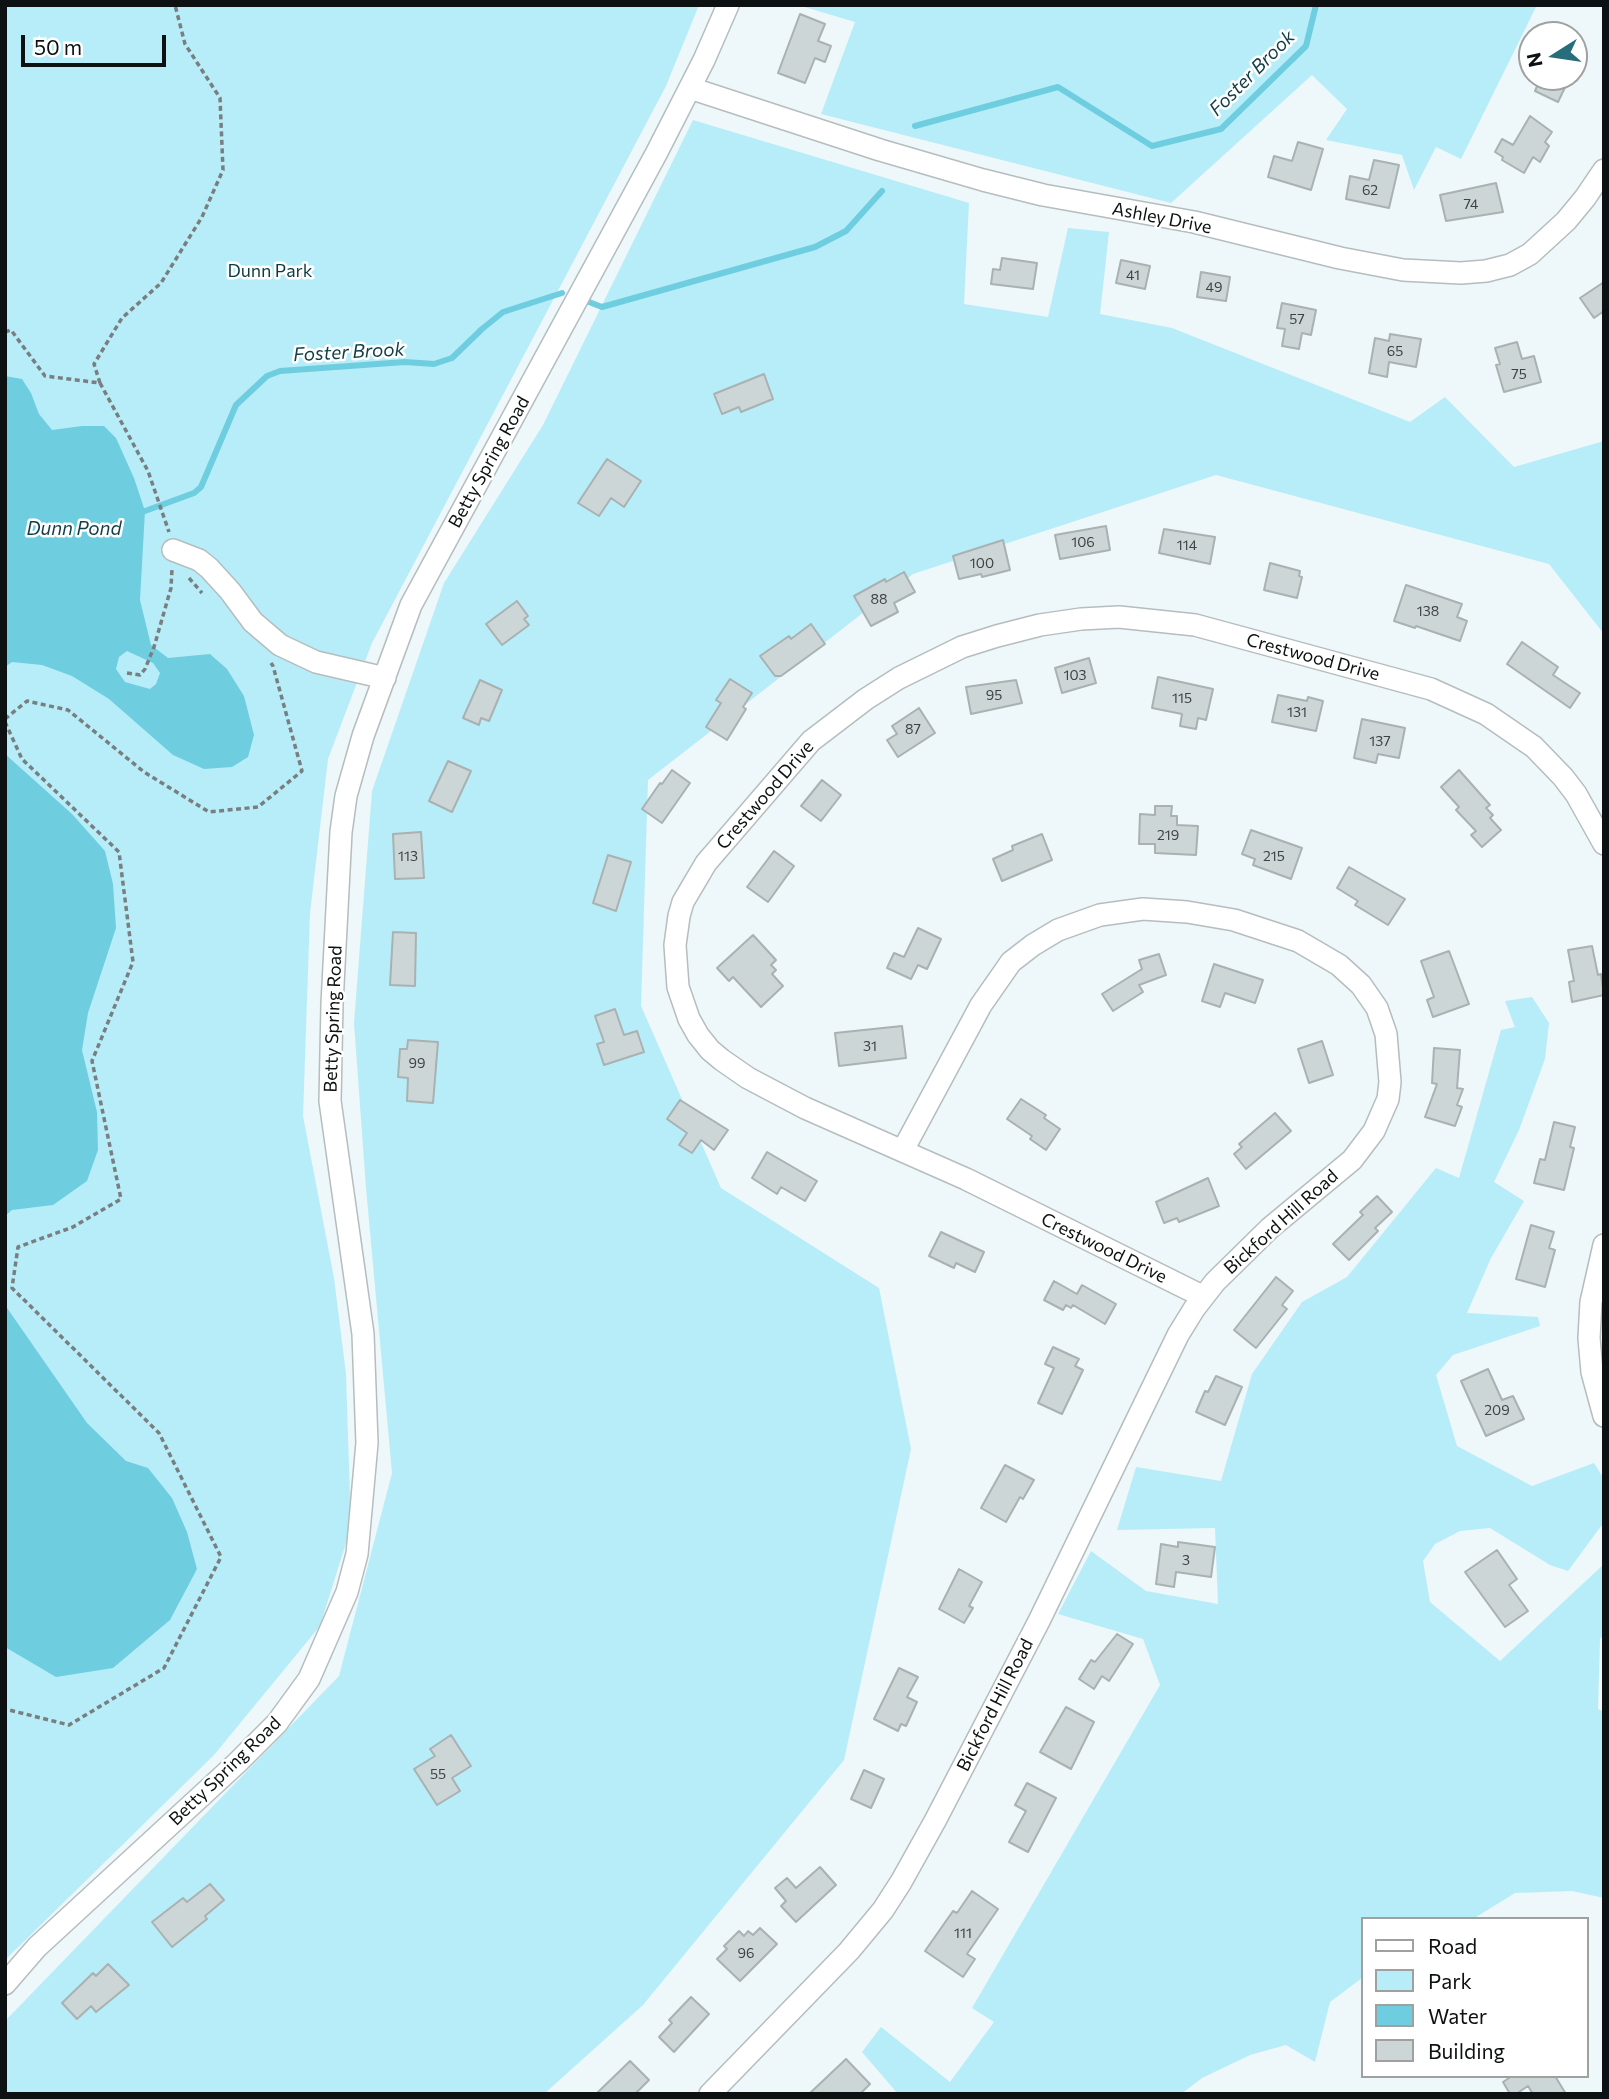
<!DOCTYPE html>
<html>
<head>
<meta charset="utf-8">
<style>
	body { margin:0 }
	#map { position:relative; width:1609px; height:2099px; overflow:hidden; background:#eef7f9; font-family:Commissioner,sans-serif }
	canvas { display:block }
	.frame { position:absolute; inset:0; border:7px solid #0e1111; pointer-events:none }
	.legend { position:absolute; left:1361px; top:1917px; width:228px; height:161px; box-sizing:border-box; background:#fff; border:2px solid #9fa0a0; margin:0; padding:9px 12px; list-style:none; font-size:21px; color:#0e1111 }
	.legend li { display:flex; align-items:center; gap:14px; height:35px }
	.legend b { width:35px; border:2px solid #9fa0a0 }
	.north { position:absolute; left:1518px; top:21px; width:70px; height:70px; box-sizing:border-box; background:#fff; border:2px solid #9fa0a0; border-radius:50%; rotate:258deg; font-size:19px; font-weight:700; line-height:28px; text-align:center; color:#0e1111 }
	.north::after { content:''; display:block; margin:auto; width:24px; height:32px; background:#276e7c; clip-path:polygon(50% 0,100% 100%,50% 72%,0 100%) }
	.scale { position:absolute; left:21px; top:35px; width:145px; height:32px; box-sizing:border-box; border:4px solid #0e1111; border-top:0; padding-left:9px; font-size:21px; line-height:24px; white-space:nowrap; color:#0e1111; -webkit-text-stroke:5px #fff; paint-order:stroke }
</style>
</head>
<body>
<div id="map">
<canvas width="1609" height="2099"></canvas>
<div class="frame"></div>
<ul class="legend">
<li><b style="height:9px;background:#fff"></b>Road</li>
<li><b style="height:19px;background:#b7edf8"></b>Park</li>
<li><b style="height:19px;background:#6fcde0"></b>Water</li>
<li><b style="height:19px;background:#cdd6d7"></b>Building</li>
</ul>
<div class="north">N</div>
<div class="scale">50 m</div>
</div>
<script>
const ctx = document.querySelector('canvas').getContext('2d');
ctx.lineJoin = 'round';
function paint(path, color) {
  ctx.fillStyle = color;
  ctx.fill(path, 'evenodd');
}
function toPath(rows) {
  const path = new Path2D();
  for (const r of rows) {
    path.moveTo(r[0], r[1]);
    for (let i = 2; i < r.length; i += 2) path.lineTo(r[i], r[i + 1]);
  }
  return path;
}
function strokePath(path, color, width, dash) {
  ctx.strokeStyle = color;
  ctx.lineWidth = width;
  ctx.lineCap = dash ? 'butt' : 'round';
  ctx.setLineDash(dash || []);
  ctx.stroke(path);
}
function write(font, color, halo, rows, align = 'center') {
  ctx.font = font + ' Commissioner,sans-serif';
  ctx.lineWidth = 5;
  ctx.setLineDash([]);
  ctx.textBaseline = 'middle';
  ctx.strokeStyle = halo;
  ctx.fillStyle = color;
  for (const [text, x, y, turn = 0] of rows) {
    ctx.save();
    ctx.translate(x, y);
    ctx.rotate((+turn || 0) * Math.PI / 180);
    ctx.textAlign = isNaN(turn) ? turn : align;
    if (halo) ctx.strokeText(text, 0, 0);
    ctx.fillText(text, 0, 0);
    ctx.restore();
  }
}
const green = toPath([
	[5,5,699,5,666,86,372,643,328,759,310,913,303,1116,334,1278,346,1374,351,1527,320,1626,214,1755,5,1960],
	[798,5,1537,5,1461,159,1436,147,1414,190,1402,155,1326,140,1347,109,1312,75,1171,203,821,114,855,22],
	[693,120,969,203,964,304,1048,317,1068,228,1109,232,1100,314,1172,328,1410,422,1445,397,1514,467,1604,441,1604,634,1549,564,1216,475,913,574,648,780,641,1006,721,1188,879,1288,911,1449,844,1760,643,2005,544,2094,5,2094,5,2021,339,1676,392,1473,366,1188,354,1023,372,791,444,583,543,425],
	[1532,997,1549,1023,1545,1059,1519,1130,1494,1182,1524,1201,1491,1258,1467,1313,1538,1317,1540,1326,1453,1355,1436,1375,1457,1446,1532,1486,1594,1463,1604,1479,1604,1522,1568,1571,1550,1565,1490,1528,1460,1531,1435,1544,1423,1561,1430,1602,1500,1661,1604,1564,1604,1634,1600,1639,1598,1709,1604,1712,1604,1898,1572,1891,1515,1893,1473,1919,1362,1919,1362,1978,1330,2002,1315,2062,1286,2045,1250,2055,1202,2078,1181,2094,898,2094,862,2052,881,2027,950,2082,994,2022,972,2008,1160,1685,1143,1639,1058,1614,1091,1551,1146,1591,1218,1604,1215,1528,1117,1530,1136,1467,1221,1481,1252,1374,1302,1302,1347,1277,1436,1168,1459,1178,1501,1030,1515,1027,1505,1001]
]);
const water = toPath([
	[5,376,22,379,31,393,39,414,52,430,82,426,104,426,116,438,134,478,145,511,140,600,151,645,168,658,210,654,227,669,244,696,254,735,248,757,232,767,204,769,173,755,109,699,72,676,42,665,12,662,5,667],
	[127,651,153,663,160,673,156,684,150,689,125,682,116,669,119,657],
	[5,754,72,814,105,851,113,884,116,928,88,1013,82,1050,97,1112,98,1150,87,1181,53,1205,12,1210,5,1216],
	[5,1305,87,1423,126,1461,148,1468,172,1498,187,1532,197,1569,170,1620,113,1668,56,1677,5,1647]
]);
const stream = toPath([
	[915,126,1058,87,1152,146,1221,129,1306,46,1316,5],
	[589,302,602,307,815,247,846,231,882,191],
	[145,511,194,493,201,487,236,405,267,376,280,371,405,362,434,364,452,358,482,329,503,312,562,293]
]);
const building = toPath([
	[800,14,825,24,818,41,831,46,825,62,815,58,805,83,778,73,800,14],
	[1541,77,1570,77,1558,102,1535,91,1541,77],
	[1530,116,1552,132,1545,142,1549,146,1540,162,1533,157,1524,173,1502,160,1503,157,1495,152,1502,139,1513,145,1530,116],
	[1298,142,1323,149,1311,190,1268,177,1274,156,1292,161,1298,142],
	[1374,160,1399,165,1389,208,1346,199,1350,176,1369,180,1374,160],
	[1496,183,1503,212,1446,221,1440,195,1496,183],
	[1002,258,1037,263,1033,289,991,284,993,269,1000,270,1002,258],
	[1121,260,1150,266,1145,289,1116,283,1121,260],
	[1201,272,1230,277,1226,301,1197,297,1201,272],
	[1604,282,1604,311,1594,318,1580,298,1604,282],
	[1282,303,1316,310,1311,335,1302,333,1299,349,1282,346,1285,329,1277,328,1282,303],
	[1390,334,1421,339,1416,367,1389,362,1387,377,1369,373,1375,338,1389,341,1390,334],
	[1517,342,1522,359,1534,356,1541,382,1504,392,1496,365,1500,364,1495,348,1517,342],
	[764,374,773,399,741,412,739,407,722,414,714,394,764,374],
	[607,459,641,481,624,507,611,498,599,516,578,503,607,459],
	[1106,526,1110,550,1060,559,1055,535,1106,526],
	[1164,529,1215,537,1210,564,1159,553,1164,529],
	[1003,540,1010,570,982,577,981,574,959,579,953,556,1003,540],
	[1270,563,1300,571,1299,576,1302,577,1297,598,1264,590,1270,563],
	[904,572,915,592,894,603,898,612,871,626,854,596,885,579,886,582,904,572],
	[1406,585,1462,604,1457,617,1467,621,1460,641,1416,626,1415,628,1394,621,1406,585],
	[517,601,528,616,524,619,529,625,502,645,486,624,517,601],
	[811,624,825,644,781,676,775,676,760,656,789,636,791,639,811,624],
	[1522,642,1558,667,1553,675,1580,693,1570,708,1507,664,1522,642],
	[1089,658,1096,683,1062,693,1055,668,1089,658],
	[1158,677,1213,689,1206,720,1198,718,1196,729,1180,726,1182,714,1152,708,1158,677],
	[730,679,752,693,743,707,746,709,727,740,706,727,721,703,716,700,730,679],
	[480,680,502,690,489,721,481,718,479,725,463,718,480,680],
	[1016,680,1022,703,971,714,966,687,1016,680],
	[1278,695,1307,701,1308,697,1323,701,1316,731,1272,722,1278,695],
	[919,708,935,733,898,757,887,740,897,734,892,726,919,708],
	[1362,719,1405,728,1399,758,1378,754,1376,763,1354,758,1362,719],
	[448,761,471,771,452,812,429,801,448,761],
	[672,770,690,783,662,823,642,809,660,783,662,784,672,770],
	[1459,770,1490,805,1486,808,1493,815,1490,818,1501,830,1482,847,1471,835,1476,831,1456,810,1459,807,1441,787,1459,770],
	[822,780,841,795,821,821,801,806,822,780],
	[1155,806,1172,806,1171,816,1177,816,1177,825,1198,826,1196,855,1155,853,1155,844,1139,844,1140,814,1155,815,1155,806],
	[1251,830,1302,848,1291,879,1253,865,1255,859,1242,854,1251,830],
	[421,832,424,878,395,879,393,834,421,832],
	[1042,834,1052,860,1002,881,993,859,1013,850,1012,846,1042,834],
	[774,851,794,866,768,902,747,887,774,851],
	[608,855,631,862,616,911,593,903,608,855],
	[1349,867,1405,899,1388,925,1355,905,1358,901,1337,888,1349,867],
	[918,928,941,939,927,969,918,965,911,979,887,968,894,953,904,957,918,928],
	[393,932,416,933,415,986,390,985,393,932],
	[753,935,776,960,771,965,776,970,772,974,783,986,761,1007,733,977,729,981,717,968,753,935],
	[1592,946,1598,975,1601,974,1604,995,1572,1002,1569,982,1574,981,1568,950,1592,946],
	[1449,951,1469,1004,1433,1017,1427,1000,1434,997,1421,961,1449,951],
	[1159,954,1166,975,1139,985,1143,992,1113,1011,1102,994,1142,969,1139,960,1159,954],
	[1214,964,1263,980,1255,1003,1225,993,1220,1007,1202,1001,1214,964],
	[615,1009,624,1035,637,1031,644,1052,604,1065,597,1044,604,1042,595,1016,615,1009],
	[902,1026,906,1058,839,1066,835,1033,902,1026],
	[408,1040,438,1042,433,1103,407,1101,408,1078,398,1077,400,1049,407,1049,408,1040],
	[1322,1041,1333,1075,1309,1083,1298,1049,1322,1041],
	[1434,1048,1460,1050,1457,1088,1463,1089,1457,1105,1462,1107,1455,1126,1425,1117,1437,1084,1432,1083,1434,1048],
	[1021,1099,1046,1115,1044,1118,1060,1129,1046,1150,1030,1139,1032,1136,1007,1119,1021,1099],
	[680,1100,728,1130,714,1150,701,1140,692,1153,679,1145,687,1133,667,1119,680,1100],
	[1275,1113,1291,1131,1246,1169,1234,1154,1242,1147,1239,1144,1275,1113],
	[1554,1122,1575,1127,1570,1147,1574,1148,1564,1190,1534,1183,1540,1159,1545,1160,1554,1122],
	[767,1152,817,1181,805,1201,781,1187,777,1194,752,1178,767,1152],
	[1208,1178,1219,1206,1179,1222,1177,1218,1164,1223,1156,1202,1208,1178],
	[1377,1196,1392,1212,1375,1228,1378,1231,1349,1260,1333,1244,1363,1215,1360,1212,1377,1196],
	[1531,1225,1554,1232,1549,1248,1555,1250,1545,1287,1516,1279,1531,1225],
	[941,1232,984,1252,975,1272,956,1263,954,1268,929,1256,941,1232],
	[1276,1277,1293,1291,1282,1305,1287,1309,1256,1348,1234,1330,1276,1277],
	[1054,1281,1077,1294,1082,1285,1116,1304,1105,1324,1073,1305,1071,1308,1066,1305,1063,1310,1044,1300,1054,1281],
	[1053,1347,1079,1359,1075,1366,1083,1370,1062,1414,1038,1403,1054,1368,1045,1364,1053,1347],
	[1488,1369,1502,1400,1513,1396,1524,1419,1486,1436,1461,1381,1488,1369],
	[1216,1376,1242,1387,1225,1425,1196,1412,1205,1391,1208,1392,1216,1376],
	[1005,1465,1034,1480,1023,1499,1020,1497,1006,1522,981,1508,1005,1465],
	[1178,1542,1215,1547,1211,1577,1176,1572,1174,1587,1156,1584,1161,1544,1178,1547,1178,1542],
	[1497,1550,1517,1579,1509,1585,1528,1611,1505,1627,1465,1572,1497,1550],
	[959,1569,982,1582,969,1606,973,1608,964,1623,939,1609,959,1569],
	[1117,1634,1133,1644,1109,1681,1102,1676,1094,1689,1079,1679,1091,1660,1095,1662,1117,1634],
	[899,1668,918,1677,907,1697,917,1702,906,1726,901,1724,898,1731,874,1719,899,1668],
	[1066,1707,1094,1722,1071,1769,1040,1752,1066,1707],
	[451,1735,471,1766,452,1778,460,1791,437,1805,414,1769,435,1756,430,1749,451,1735],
	[864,1770,884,1779,871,1808,851,1799,864,1770],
	[1027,1783,1056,1798,1028,1852,1009,1842,1026,1811,1015,1805,1027,1783],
	[820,1867,836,1885,796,1922,781,1906,786,1901,775,1888,787,1878,796,1888,820,1867],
	[210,1884,224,1900,205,1916,207,1919,172,1947,152,1922,183,1898,187,1902,210,1884],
	[972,1891,998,1909,967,1954,975,1959,963,1977,925,1951,953,1911,957,1913,972,1891],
	[760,1928,777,1944,740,1981,717,1959,727,1949,724,1946,739,1931,744,1936,748,1931,753,1935,760,1928],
	[108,1964,129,1985,96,2012,91,2006,77,2019,62,2003,93,1973,96,1976,108,1964],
	[691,1997,709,2014,674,2052,659,2037,672,2023,669,2020,691,1997],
	[846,2059,870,2084,860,2094,809,2094,846,2059],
	[630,2061,649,2080,635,2094,596,2094,630,2061],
	[1512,2076,1555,2076,1566,2094,1533,2094,1528,2086,1516,2094,1510,2094,1503,2082,1512,2076]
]);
const path = toPath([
	[5,332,11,330,45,376,100,383,148,471,169,532],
	[100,383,94,364,122,318,161,283,202,217,223,170,220,98,185,44,175,5],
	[189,578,202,593],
	[127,673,140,675,145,669,154,647,171,588,172,569],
	[5,719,27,701,68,710,144,772,209,812,258,807,302,771,273,666,271,663],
	[5,722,22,759,119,852,133,962,92,1061,121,1199,73,1227,18,1247,12,1288,159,1433,221,1557,164,1668,69,1725,5,1709]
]);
const minor = toPath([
	[690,88,880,150,983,180,1043,195,1194,222,1340,258,1403,270,1461,273,1486,271,1510,265,1530,254,1566,221,1585,198,1604,170],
	[173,550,199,560,209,568,230,591,253,622,280,645,316,662,385,678],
	[1604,1245,1591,1302,1589,1338,1592,1372,1604,1416],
	[1202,1296,966,1179,805,1108,748,1078,722,1060,710,1050,698,1035,689,1019,678,987,675,945,679,916,683,902,706,863,811,741,866,699,899,678,962,647,997,636,1040,625,1081,619,1119,617,1195,625,1431,689,1486,714,1534,747,1563,777,1576,794,1604,844],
	[5,1984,37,1947,237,1763,277,1723,309,1679,347,1592,357,1554,367,1443,363,1334,330,1101,332,1004,341,832,346,796,363,736,411,605,656,154,704,60,728,5],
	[710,2094,849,1951,883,1910,901,1882,935,1821,1039,1621,1178,1335,1194,1309,1215,1282,1270,1228,1352,1160,1374,1131,1388,1099,1390,1082,1386,1034,1377,1008,1361,985,1339,965,1298,941,1234,920,1187,912,1143,909,1100,915,1058,930,1033,945,1011,962,981,1005,903,1150]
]);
const numberNames = [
	["62",1370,190],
	["74",1471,204],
	["41",1133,275],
	["49",1214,287],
	["57",1297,319],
	["65",1395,351],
	["75",1519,374],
	["106",1083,542],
	["114",1187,545],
	["100",982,563],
	["88",879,599],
	["138",1428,611],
	["103",1075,675],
	["95",994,695],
	["115",1182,698],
	["131",1297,712],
	["87",913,729],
	["137",1380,741],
	["219",1168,835],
	["113",408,856],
	["215",1274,856],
	["31",870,1046],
	["99",417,1063],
	["209",1497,1410],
	["3",1186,1560],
	["55",438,1774],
	["111",963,1933],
	["96",746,1953]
];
const streetNames = [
	["Ashley Drive",1162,218,11],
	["Betty Spring Road",489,462,-61],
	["Crestwood Drive",1313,657,15],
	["Crestwood Drive",765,795,-49],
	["Betty Spring Road",333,1019,-88],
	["Bickford Hill Road",1281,1222,-42],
	["Crestwood Drive",1104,1248,26],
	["Bickford Hill Road",995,1705,-63],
	["Betty Spring Road",225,1771,-44]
];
const parkNames = [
	["Dunn Park",270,271]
];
const waterNames = [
	["Foster Brook",1252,73,-45],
	["Foster Brook",349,352,-3],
	["Dunn Pond",74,529]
];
paint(green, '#b7edf8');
paint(water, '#6fcde0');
strokePath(stream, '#6fcde0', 6);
paint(building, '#cdd6d7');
strokePath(building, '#a9b1b2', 2);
strokePath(minor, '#b5bdbf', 24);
strokePath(path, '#797f80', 3.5, [5, 3.5]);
strokePath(minor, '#fff', 21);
write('14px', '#3e4242', null, numberNames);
write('18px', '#0e1111', '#fff', streetNames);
write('18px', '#0c3a42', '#fff', parkNames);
write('italic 19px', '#113e46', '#fff', waterNames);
</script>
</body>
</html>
